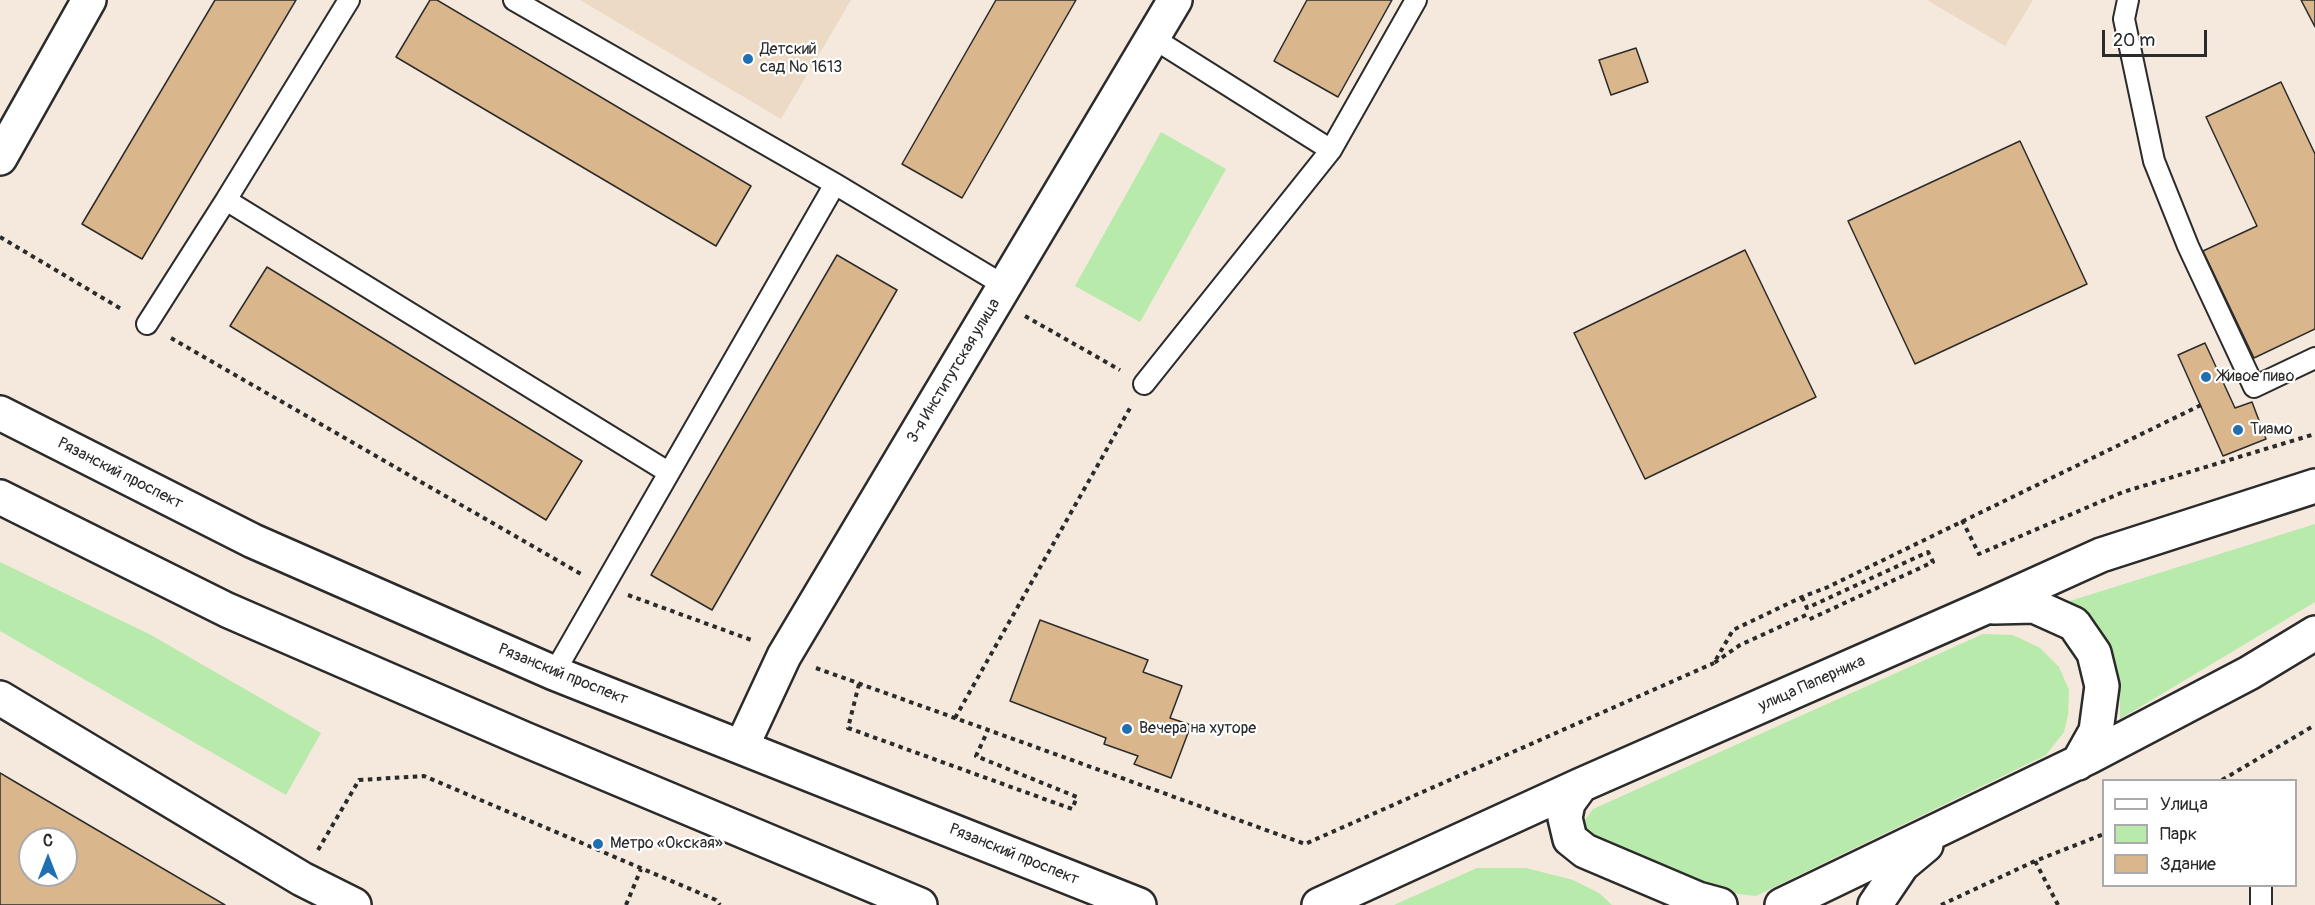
<!DOCTYPE html>
<html>
<head>
<meta charset="utf-8">
<style>
	body { margin:0 }
	#map { position:relative; width:2315px; height:905px; overflow:hidden; background:#f4e9dc; font-family:Pangolin,sans-serif }
	canvas { display:block }
	.legend { position:absolute; left:2102px; top:779px; width:195px; height:108px; box-sizing:border-box; background:#fff; border:2px solid #aaa; margin:0; padding:8px 10px; list-style:none; font-size:18px; color:#2b2b2b }
	.legend li { display:flex; align-items:center; gap:12px; height:30px }
	.legend b { width:30px; border:2px solid #aaa }
	.north { position:absolute; left:18px; top:827px; width:60px; height:60px; box-sizing:border-box; background:#fff; border:2px solid #aaa; border-radius:50%; rotate:0deg; font-size:16px; font-weight:700; line-height:24px; text-align:center; color:#2b2b2b }
	.north::after { content:''; display:block; margin:auto; width:21px; height:27px; background:#1f6fb2; clip-path:polygon(50% 0,100% 100%,50% 72%,0 100%) }
	.scale { position:absolute; left:2102px; top:30px; width:105px; height:27px; box-sizing:border-box; border:3px solid #2b2b2b; border-top:0; padding-left:8px; font-size:18px; line-height:21px; white-space:nowrap; color:#2b2b2b; -webkit-text-stroke:4px #fff; paint-order:stroke }
</style>
</head>
<body>
<div id="map">
<canvas width="2315" height="905"></canvas>
<ul class="legend">
<li><b style="height:8px;background:#fff"></b>Улица</li>
<li><b style="height:16px;background:#b7eaab"></b>Парк</li>
<li><b style="height:16px;background:#dab68c"></b>Здание</li>
</ul>
<div class="north">С</div>
<div class="scale">20 m</div>
</div>
<script>
const ctx = document.querySelector('canvas').getContext('2d');
ctx.lineJoin = 'round';
function paint(path, color) {
  ctx.fillStyle = color;
  ctx.fill(path, 'evenodd');
}
function toPath(rows) {
  const path = new Path2D();
  for (const r of rows) {
    path.moveTo(r[0], r[1]);
    for (let i = 2; i < r.length; i += 2) path.lineTo(r[i], r[i + 1]);
  }
  return path;
}
function strokePath(path, color, width, dash) {
  ctx.strokeStyle = color;
  ctx.lineWidth = width;
  ctx.lineCap = dash ? 'butt' : 'round';
  ctx.setLineDash(dash || []);
  ctx.stroke(path);
}
function write(font, color, halo, rows, align = 'center') {
  ctx.font = font + ' Pangolin,sans-serif';
  ctx.lineWidth = 4.5;
  ctx.setLineDash([]);
  ctx.textBaseline = 'middle';
  ctx.strokeStyle = halo;
  ctx.fillStyle = color;
  for (const [text, x, y, turn = 0] of rows) {
    ctx.save();
    ctx.translate(x, y);
    ctx.rotate((+turn || 0) * Math.PI / 180);
    ctx.textAlign = isNaN(turn) ? turn : align;
    if (halo) ctx.strokeText(text, 0, 0);
    ctx.fillText(text, 0, 0);
    ctx.restore();
  }
}
const built = toPath([
	[580,0,851,0,781,119],
	[1927,0,2033,0,2005,46]
]);
const green = toPath([
	[1161,132,1226,169,1140,322,1075,286],
	[2315,524,2315,602,2120,719,2120,690,2110,659,2092,628,2070,601],
	[0,562,151,635,321,733,286,795,0,631],
	[1983,634,2013,635,2040,648,2059,667,2069,690,2068,715,2064,732,2046,755,1756,896,1738,894,1695,883,1591,839,1582,824,1593,809],
	[1477,868,1526,868,1573,880,1599,893,1612,905,1394,905]
]);
const building = toPath([
	[215,0,296,0,142,259,82,224,215,0],
	[430,0,437,0,751,186,716,246,396,57,430,0],
	[996,0,1076,0,962,198,902,164,996,0],
	[1307,0,1392,0,1338,97,1274,61,1307,0],
	[2301,0,2315,0,2315,27,2301,0],
	[1636,48,1648,82,1611,95,1599,60,1636,48],
	[2281,82,2315,154,2315,329,2254,358,2203,251,2257,226,2206,117,2281,82],
	[2020,141,2087,284,1915,364,1848,221,2020,141],
	[1745,250,1816,397,1645,479,1574,333,1745,250],
	[837,255,897,290,712,610,651,575,837,255],
	[267,267,582,461,546,520,230,326,267,267],
	[2205,343,2235,408,2252,402,2266,439,2223,456,2178,355,2205,343],
	[1040,620,1148,660,1143,672,1182,686,1170,718,1191,725,1171,778,1134,764,1138,756,1104,744,1106,738,1010,701,1040,620],
	[0,773,17,783,225,905,0,905,0,773],
	[30,839,66,839,66,875,30,875,30,839]
]);
const path = toPath([
	[0,237,123,310],
	[1025,316,1120,370],
	[171,338,581,574],
	[1962,520,1979,554,2123,492,2315,434],
	[628,595,754,641],
	[1802,597,1807,608,1928,552,1933,562,1808,620],
	[1806,615,1740,645,1714,663,1733,630,1802,597,1828,587,2201,405],
	[816,668,1305,844,1714,663],
	[859,684,848,728,1072,809,1077,797,976,756,988,730],
	[955,718,1130,408],
	[2222,780,2315,725],
	[318,850,359,780,424,776,716,900,720,905],
	[626,905,641,869],
	[1941,905,2035,861],
	[2058,905,2035,861,2104,834]
]);
const lane = toPath([
	[349,0,226,200,668,472],
	[514,0,835,184,1005,286],
	[2128,0,2124,19,2154,161,2188,246,2254,387,2315,358],
	[1153,38,1331,150],
	[147,324,226,200],
	[1144,384,1331,150,1416,0],
	[554,673,835,184],
	[2261,905,2261,886]
]);
const street = toPath([
	[0,158,89,0],
	[0,698,302,879,354,905],
	[742,746,784,656,1175,0]
]);
const secondary = toPath([
	[1994,607,2034,606,2074,624,2094,653,2102,686,2096,731,2078,763],
	[1581,785,1568,803,1565,818,1570,839,1585,851,1698,899,1720,905],
	[1319,905,1581,785,1986,607,2101,555,2315,486],
	[1782,905,2089,757,2249,673,2315,633],
	[1875,905,1902,865,1926,845]
]);
const primary = toPath([
	[0,413,253,541,554,673,1139,905],
	[0,497,227,610,524,739,920,905]
]);
const markers = [
	[748,59,6,"#1f6fb2"],
	[2206,377,6,"#1f6fb2"],
	[2238,430,6,"#1f6fb2"],
	[1127,729,6,"#1f6fb2"],
	[598,844,6,"#1f6fb2"]
];
const poiNames = [
	["Детский",760,50],
	["сад № 1613",760,68],
	["Живое пиво",2218,377],
	["Тиамо",2250,430],
	["Вечера на хуторе",1139,729],
	["Метро «Окская»",610,844]
];
const streetNames = [
	["3-я Институтская улица",954,371,-59],
	["Рязанский проспект",120,474,27],
	["Рязанский проспект",563,675,22],
	["улица Паперника",1812,684,-24],
	["Рязанский проспект",1014,855,22]
];
paint(built, '#ecdac4');
paint(green, '#b7eaab');
paint(building, '#dab68c');
strokePath(building, '#2b2b2b', 1.5);
strokePath(lane, '#2b2b2b', 24);
strokePath(street, '#2b2b2b', 38);
strokePath(secondary, '#2b2b2b', 38);
strokePath(primary, '#2b2b2b', 38);
strokePath(path, '#2b2b2b', 4, [4.5, 4.5]);
strokePath(lane, '#fff', 20);
strokePath(street, '#fff', 33);
strokePath(secondary, '#fff', 33);
strokePath(primary, '#fff', 33);
for (const [x, y, r, color] of markers) {
  const dot = new Path2D();
  dot.arc(x, y, r, 0, 2 * Math.PI);
  ctx.fillStyle = color;
  ctx.fill(dot);
  strokePath(dot, '#fff', 2);
}
write('16px', '#2b2b2b', '#fff', poiNames, 'left');
write('16px', '#2b2b2b', '#fff', streetNames);
</script>
</body>
</html>
